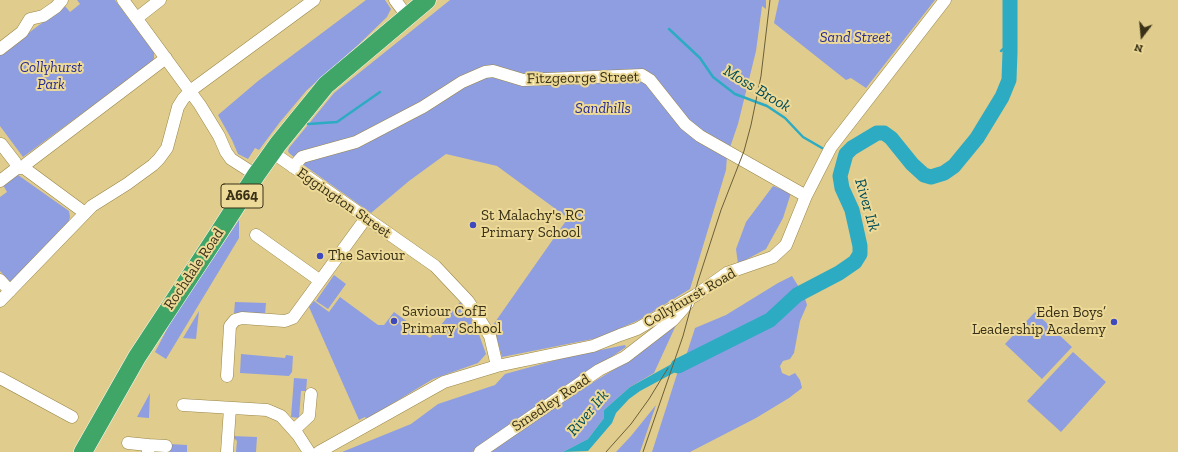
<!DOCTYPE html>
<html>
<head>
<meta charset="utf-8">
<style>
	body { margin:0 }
	#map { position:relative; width:1178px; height:452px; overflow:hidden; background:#e0cc8c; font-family:"Zilla Slab",serif }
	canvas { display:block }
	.north { position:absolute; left:1122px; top:16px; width:40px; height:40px; -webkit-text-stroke:3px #edda98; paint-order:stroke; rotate:196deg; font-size:11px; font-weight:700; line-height:16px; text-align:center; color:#393117 }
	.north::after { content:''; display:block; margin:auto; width:14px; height:18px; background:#393117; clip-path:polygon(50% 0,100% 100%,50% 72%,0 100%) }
</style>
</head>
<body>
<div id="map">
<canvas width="1178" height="452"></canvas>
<div class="north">N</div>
</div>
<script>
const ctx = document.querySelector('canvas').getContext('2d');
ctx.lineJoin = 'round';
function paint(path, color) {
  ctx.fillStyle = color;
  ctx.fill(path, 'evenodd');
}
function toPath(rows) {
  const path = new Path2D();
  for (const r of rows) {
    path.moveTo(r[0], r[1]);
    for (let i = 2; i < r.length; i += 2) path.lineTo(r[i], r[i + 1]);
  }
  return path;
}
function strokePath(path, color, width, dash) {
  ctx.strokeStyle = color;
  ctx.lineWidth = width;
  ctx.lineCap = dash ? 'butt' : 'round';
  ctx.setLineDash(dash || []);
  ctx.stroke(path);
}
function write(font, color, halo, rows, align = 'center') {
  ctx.font = font + ' "Zilla Slab",serif';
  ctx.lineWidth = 4;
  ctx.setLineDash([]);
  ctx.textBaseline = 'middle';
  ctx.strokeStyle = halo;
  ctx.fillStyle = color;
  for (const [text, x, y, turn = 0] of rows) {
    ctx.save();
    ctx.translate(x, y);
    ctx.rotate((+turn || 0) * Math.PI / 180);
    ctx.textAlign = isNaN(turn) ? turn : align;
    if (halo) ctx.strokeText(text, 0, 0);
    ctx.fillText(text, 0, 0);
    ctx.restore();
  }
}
const green = toPath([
	[77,0,115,0,154,52,154,58,153,61,148,65,23,157,0,126,0,54,65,6,70,12,80,4],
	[366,0,385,0,391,9,387,17,358,45,307,90,280,122,259,150,255,148,248,159,238,154,232,140,218,115,258,81],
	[450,0,766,0,766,9,762,6,756,51,738,124,727,156,726,170,690,289,639,320,598,338,502,357,493,325,568,218,497,166,446,154,409,181,371,213,305,166,289,153,288,151,289,148,334,93],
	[779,0,935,0,866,88,851,78,846,80,774,23],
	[18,175,69,211,70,217,68,224,10,282,0,271,0,197,7,192,3,185],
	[773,186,791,193,783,218,766,249,738,264,736,249,746,222],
	[239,220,239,238,166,359,155,352,174,316],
	[334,275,346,284,328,309,316,301],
	[792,276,800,289,767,317,715,344,686,356,695,328,726,315,778,283],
	[804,295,807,305,800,321,794,353,790,359,783,361,780,366,782,373,789,376,795,373,800,380,802,388,789,398,756,418,690,452,652,452,678,371,746,337,771,323],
	[340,297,378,325,384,325,394,312,430,338,460,302,476,326,486,354,478,363,433,379,367,419,365,417,359,420,309,307,314,301,329,312],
	[235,302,266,303,265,315,234,313],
	[199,311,196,339,183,338],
	[1035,312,1072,347,1042,379,1005,344],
	[676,325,654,373,630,387,604,410,604,418,588,439,563,452,488,452,567,398,633,358],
	[625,345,626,347,472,452,342,452,411,424,438,404,495,385,505,374,571,356],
	[1073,352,1106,382,1061,432,1027,401],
	[241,354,285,358,286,355,293,356,292,372,289,376,240,373],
	[294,378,307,379,306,391,301,391,299,418,291,417],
	[150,393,149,418,137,417],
	[656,405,640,452,616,452,631,436],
	[232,436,257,437,256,452,236,452,237,441],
	[170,444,187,445,187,452,170,452]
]);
const water = toPath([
	[697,353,694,362,640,391,629,399,616,413,612,423,588,451,563,452,588,439,604,418,604,410,630,387,686,356]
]);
const stream = toPath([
	[669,29,700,58,713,77,735,94,767,106,785,118,803,137,822,148],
	[1001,51,1010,43],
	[308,124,337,122,380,92]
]);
const river = toPath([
	[678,366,770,320,797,295,839,273,855,262,860,254,860,246,852,210,842,188,840,176,846,154,852,148,877,133,884,133,891,138,912,164,924,175,931,177,944,173,954,166,977,138,1002,97,1009,80,1010,52,1010,0]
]);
const minor = toPath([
	[123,0,200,105,219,136,226,152,231,159,256,175],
	[395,0,407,16],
	[137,18,160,0],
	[0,49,22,32,30,19,43,16,56,7,62,0],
	[1,144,15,162,17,168],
	[272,152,435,266,468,301,490,336,497,366],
	[293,167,302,157,356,142,423,107,462,82,485,72,493,71,523,80,642,75,650,80,685,124,700,136,806,196],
	[24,168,26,164,166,58],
	[0,181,17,168,24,168,85,213],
	[256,235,319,280],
	[0,280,10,291],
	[0,301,92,206,127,184,153,165,159,159,167,148,178,107,183,99,190,91,314,0],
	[227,376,230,326,235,320,242,318,285,321,293,318,366,218],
	[0,378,72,417],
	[183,405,267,410,281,416,298,435,309,452],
	[294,430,309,416,311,394],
	[128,443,148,445,148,452],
	[148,445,166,446],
	[227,452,230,408],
	[319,452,444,382,497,366,593,346,620,335,637,329,696,295,727,273,773,257,786,245,806,196,831,147,945,0],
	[480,452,599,370,625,357,673,320,688,303]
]);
const highway = toPath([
	[83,452,137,357,216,237,256,175,278,144,326,85,427,0]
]);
const tram = toPath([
	[606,452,631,424,649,399,668,368],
	[643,452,683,336,698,281,721,210,744,151,751,125,761,76,770,0]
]);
const markers = [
	[473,225,4,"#3e49bd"],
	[320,256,4,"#3e49bd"],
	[394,321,4,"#3e49bd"],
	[1114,322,4,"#3e49bd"]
];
const shields = [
	[242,196,42]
];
const shieldNames = [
	["A664",242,196]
];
const parkNames = [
	["Sand Street",855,38],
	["Collyhurst",51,68],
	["Park",51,85],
	["Sandhills",603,109]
];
const streetNames = [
	["Fitzgeorge Street",583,78,-1],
	["Eggington Street",344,203,35],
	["Rochdale Road",194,269,-56],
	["Collyhurst Road",690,298,-30],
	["Smedley Road",551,403,-34]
];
const poiNames = [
	["St Malachy's RC",481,216],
	["Primary School",481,233],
	["The Saviour",328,256],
	["Saviour CofE",402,312],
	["Primary School",402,329],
	["Eden Boys’",1106,313,"right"],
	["Leadership Academy",1106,330,"right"]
];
const waterNames = [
	["Moss Brook",757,89,31],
	["River Irk",867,205,74],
	["River Irk",588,413,-50]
];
paint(green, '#8f9ee1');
paint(water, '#2dabc3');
strokePath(stream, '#2dabc3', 2.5);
strokePath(river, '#2dabc3', 15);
strokePath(minor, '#998647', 13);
strokePath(highway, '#fff', 19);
strokePath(minor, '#fff', 12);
strokePath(highway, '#3fa667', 18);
strokePath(tram, '#6b5f3a', 1);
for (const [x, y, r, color] of markers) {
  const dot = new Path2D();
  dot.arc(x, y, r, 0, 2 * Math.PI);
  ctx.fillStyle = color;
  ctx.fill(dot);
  strokePath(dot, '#edda98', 1.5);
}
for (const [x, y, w] of shields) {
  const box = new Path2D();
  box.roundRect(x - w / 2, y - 12, w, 24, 3);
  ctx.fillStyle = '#edda98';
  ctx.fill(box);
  strokePath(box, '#393117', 1);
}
write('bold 14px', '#393117', null, shieldNames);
write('italic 15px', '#282b94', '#edda98', parkNames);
write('15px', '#393117', '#edda98', streetNames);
write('15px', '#393117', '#edda98', poiNames, 'left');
write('italic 16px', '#014c59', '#edda98', waterNames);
</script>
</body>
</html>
